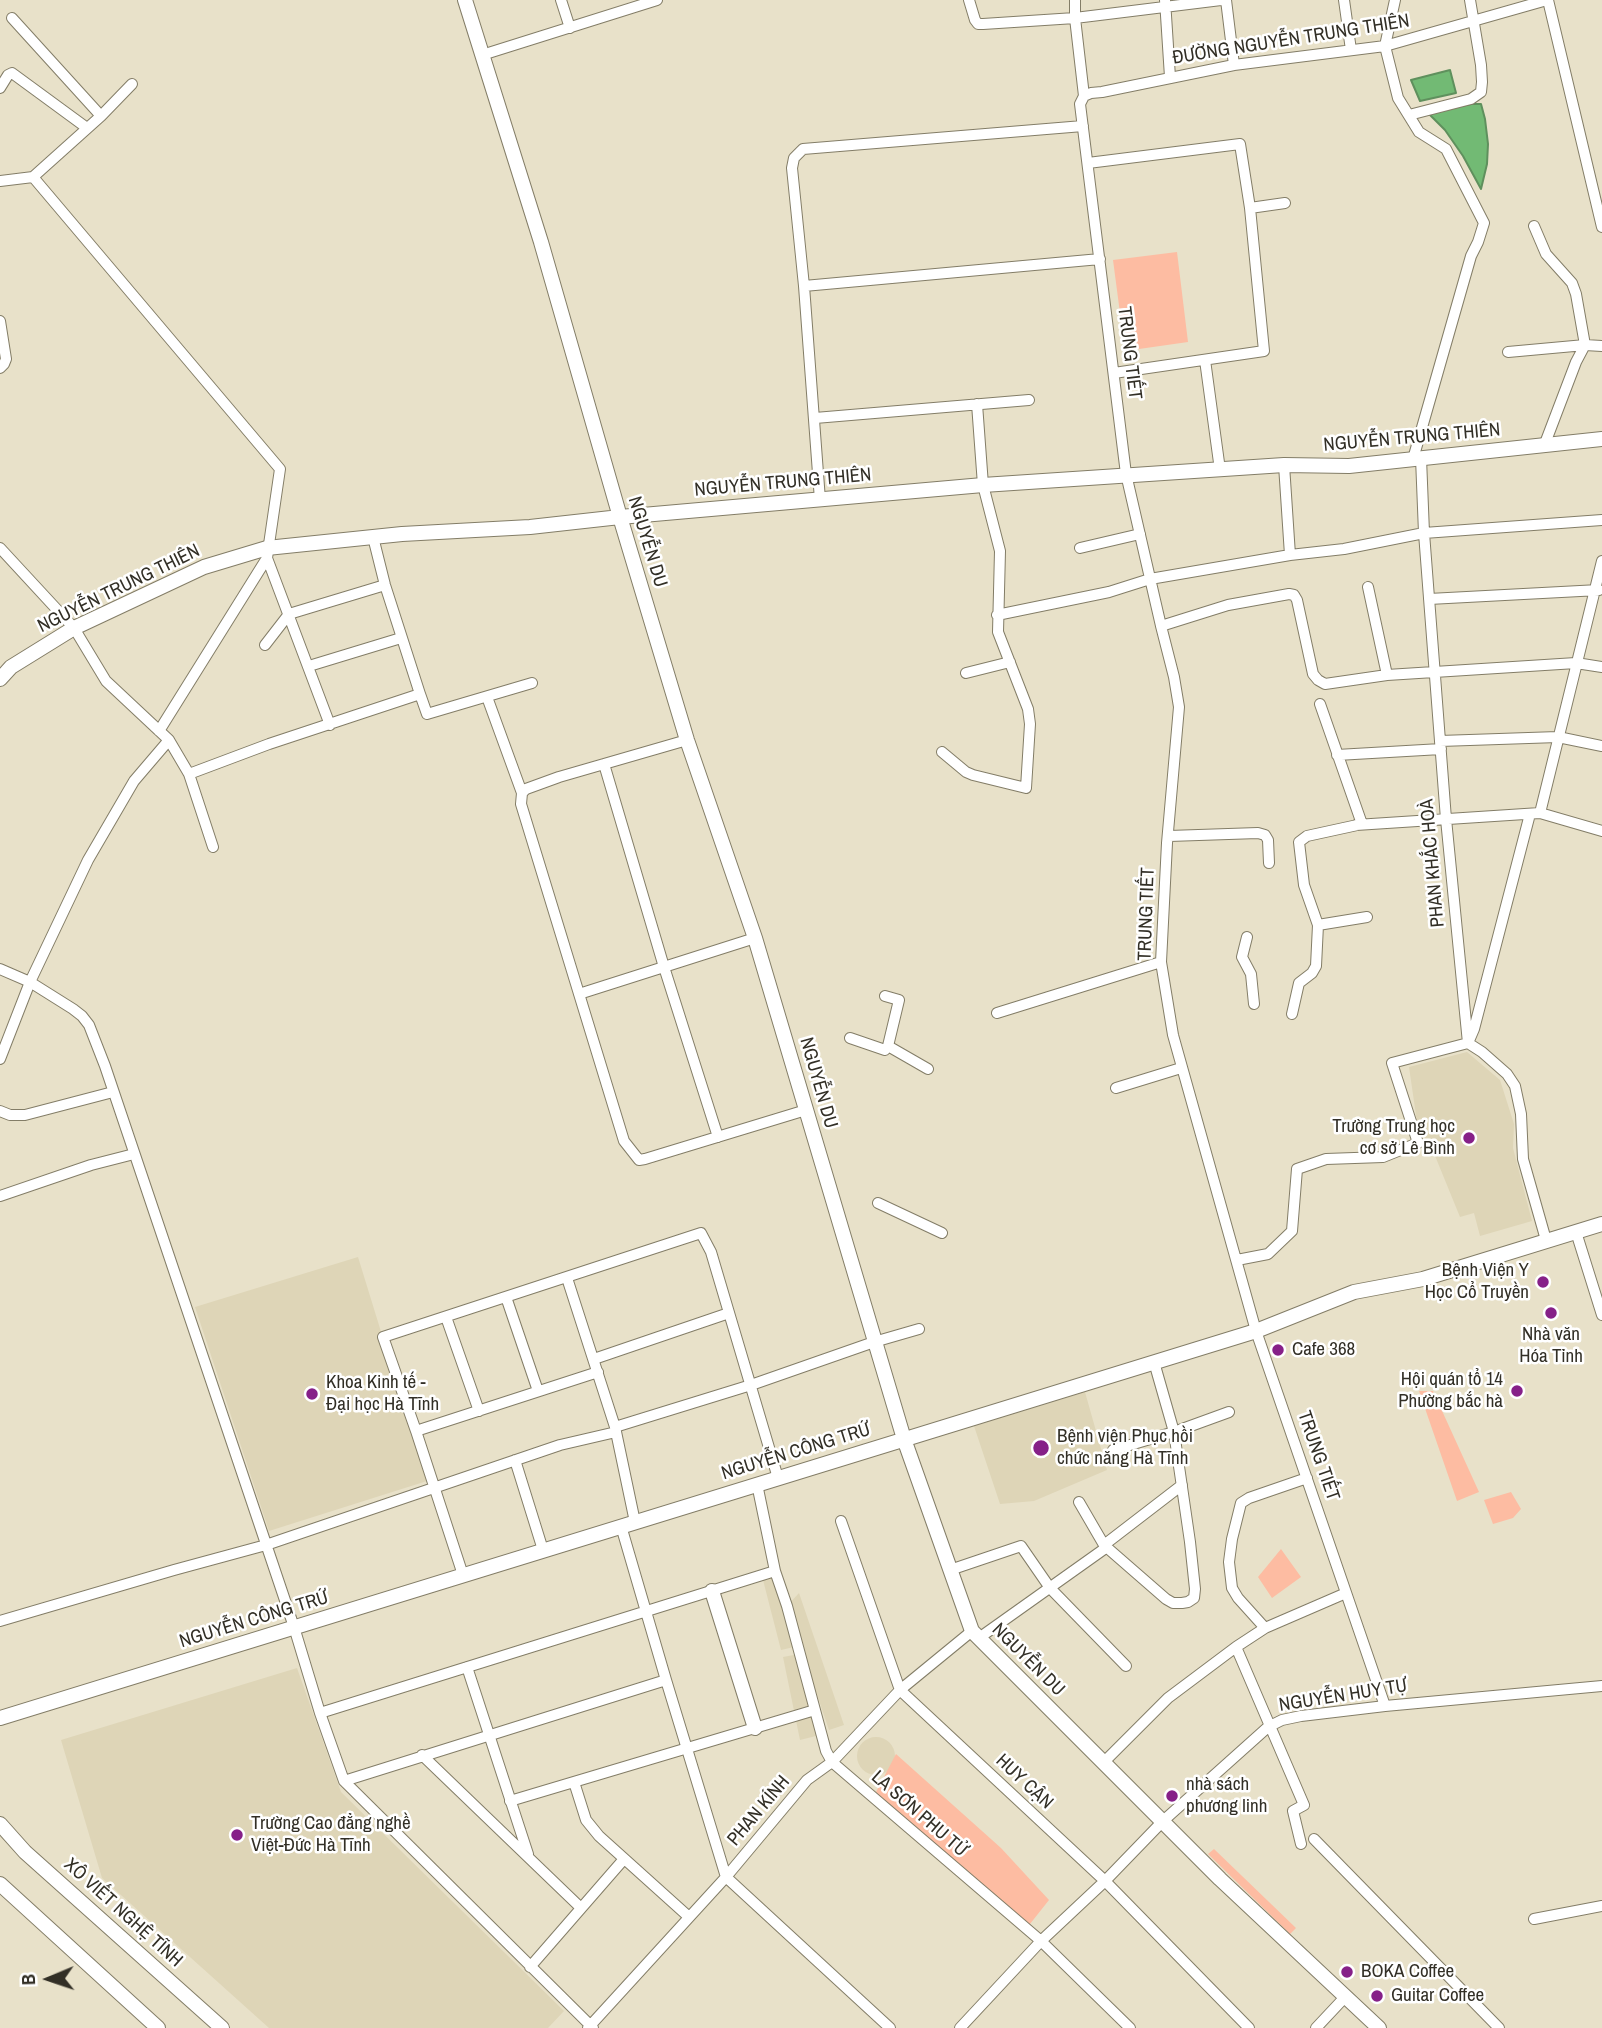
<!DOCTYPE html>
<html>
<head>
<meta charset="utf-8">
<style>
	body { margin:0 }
	#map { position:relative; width:1602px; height:2028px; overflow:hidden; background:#e8e1c9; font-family:"Archivo Narrow",sans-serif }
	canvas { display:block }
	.north { position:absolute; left:14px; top:1944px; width:70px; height:70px; -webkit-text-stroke:5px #fff; paint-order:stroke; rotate:268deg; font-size:19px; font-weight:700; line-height:28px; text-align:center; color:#322f26 }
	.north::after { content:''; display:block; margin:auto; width:24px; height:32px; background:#322f26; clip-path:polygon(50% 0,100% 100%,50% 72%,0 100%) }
</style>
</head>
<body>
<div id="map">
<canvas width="1602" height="2028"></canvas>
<div class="north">B</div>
</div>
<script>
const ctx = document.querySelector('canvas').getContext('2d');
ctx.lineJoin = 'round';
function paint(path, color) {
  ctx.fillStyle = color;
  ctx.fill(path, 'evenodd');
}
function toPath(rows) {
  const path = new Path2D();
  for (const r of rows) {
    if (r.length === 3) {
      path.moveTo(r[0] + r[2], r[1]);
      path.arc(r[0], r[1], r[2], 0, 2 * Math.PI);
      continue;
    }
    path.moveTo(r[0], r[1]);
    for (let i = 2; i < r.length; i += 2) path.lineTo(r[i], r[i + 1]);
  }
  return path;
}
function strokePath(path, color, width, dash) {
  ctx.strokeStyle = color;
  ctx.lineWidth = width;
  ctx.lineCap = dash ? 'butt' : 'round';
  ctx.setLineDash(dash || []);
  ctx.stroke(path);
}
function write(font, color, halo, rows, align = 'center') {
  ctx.font = font + ' "Archivo Narrow",sans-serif';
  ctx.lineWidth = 5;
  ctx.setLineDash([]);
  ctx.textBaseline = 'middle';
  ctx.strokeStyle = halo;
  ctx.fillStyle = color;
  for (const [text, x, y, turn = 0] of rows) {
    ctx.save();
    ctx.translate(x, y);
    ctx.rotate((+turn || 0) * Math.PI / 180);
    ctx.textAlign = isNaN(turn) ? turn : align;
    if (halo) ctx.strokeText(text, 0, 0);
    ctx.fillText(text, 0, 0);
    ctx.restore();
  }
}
const built = toPath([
	[1467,1052,1500,1080,1514,1124,1513,1148,1532,1221,1480,1236,1474,1213,1460,1217,1431,1146,1418,1129,1409,1067],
	[358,1257,427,1481,269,1531,195,1307],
	[1085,1392,1107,1470,1034,1501,1000,1504,974,1426],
	[775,1577,794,1647,781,1650,763,1580],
	[799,1593,844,1725,829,1730,787,1606],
	[799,1654,816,1736,800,1740,783,1657],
	[297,1668,341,1792,564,2011,548,2028,269,2028,102,1878,61,1740],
	[876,1756,19]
]);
const green = toPath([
	[1177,252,1188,342,1125,351,1113,260],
	[1419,1391,1433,1391,1479,1492,1457,1501],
	[1511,1492,1521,1509,1513,1518,1493,1524,1484,1500],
	[1281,1549,1301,1577,1272,1598,1258,1577],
	[896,1754,1001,1848,1049,1900,1026,1929,876,1792],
	[1214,1849,1296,1928,1290,1934,1208,1854]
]);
const water = toPath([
	[1450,70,1456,93,1420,101,1411,80,1450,70],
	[1471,104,1481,104,1485,119,1488,144,1487,164,1481,189,1463,156,1445,130,1428,113,1471,104]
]);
const street = toPath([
	[561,0,570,28],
	[969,0,975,20,978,24,983,24,1075,18,1221,0],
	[1075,0,1075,18,1084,96],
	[1165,0,1170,77],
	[1226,0,1234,65],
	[1344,0,1351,50],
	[1395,0,1385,46,1398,98,1419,132,1446,149,1484,223,1478,242,1471,256,1413,459],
	[1548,0,1602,227],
	[12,18,101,116],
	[482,55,657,0],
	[0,88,8,75,12,73,87,128],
	[1409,115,1471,99,1481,92,1482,82,1481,65,1470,0],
	[1088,163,1240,144,1250,208,1264,351,1114,373],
	[33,177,101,116,132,84],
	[0,181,33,177,280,469,267,558],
	[1250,208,1285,203],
	[1534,226,1546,254,1572,283,1576,294,1585,345,1576,362,1544,446],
	[804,286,1100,259],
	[0,321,6,359,4,364,0,368],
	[1508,352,1585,345,1602,346],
	[1205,360,1220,470],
	[815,418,1029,400],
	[1421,458,1424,533,1446,819,1468,1043,1482,1052,1507,1074,1515,1086,1521,1114,1523,1159,1546,1240],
	[1284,465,1290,555],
	[820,500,804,286,792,168,794,158,803,149,1083,126],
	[0,548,74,628,106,681,169,740,134,781,88,860,30,982,0,1059],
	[1080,548,1140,534],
	[1368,587,1387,675],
	[1429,599,1599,590],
	[997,615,1109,592,1150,579,1290,555,1344,549,1424,533,1602,520],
	[1161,626,1228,605,1289,594,1294,595,1297,600,1313,674,1318,680,1325,684,1387,675,1576,663,1602,667],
	[265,645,289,614,385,585],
	[309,666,401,638],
	[966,673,1010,662],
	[420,694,427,714,532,683],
	[487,697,522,793,521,804,624,1141,639,1160,645,1159,806,1110],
	[159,731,267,558,330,725],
	[169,740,189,774,213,847],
	[1440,741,1558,737,1602,746],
	[942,752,966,772,973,775,1026,788,1030,724,1028,709,998,632,1000,551,983,485,977,404],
	[1337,755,1441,749],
	[604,764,664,967,718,1137],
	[189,774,269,744,420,694,385,585,373,537],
	[522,793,526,789,559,777,687,740],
	[1540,813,1602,561],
	[1356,825,1540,813,1602,831],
	[1169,836,1258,833,1265,835,1268,840,1269,863],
	[1318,925,1367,917],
	[1247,937,1242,957,1251,974,1254,1004],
	[0,969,30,982,73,1009,82,1016,89,1025,105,1066,294,1627,320,1713,344,1781,593,2028],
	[579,994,755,938],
	[997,1013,1161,962],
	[1292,1014,1299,983,1312,973,1316,966,1318,925,1304,885,1299,842,1307,836,1362,824,1320,704],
	[850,1038,885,1050,888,1046,899,1000,885,996],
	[888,1046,928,1069],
	[1116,1088,1181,1068],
	[0,1111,10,1115,25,1115,113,1092],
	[0,1196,91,1165,134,1154],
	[878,1203,942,1233],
	[1576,1232,1602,1315],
	[1237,1260,1268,1254,1292,1231,1297,1169,1326,1159,1383,1157,1418,1143,1392,1063,1468,1043,1474,1029,1530,814],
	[567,1278,615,1427,635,1522],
	[506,1297,538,1391],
	[446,1317,479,1411],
	[594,1359,729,1313],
	[615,1427,751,1385,874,1342,919,1329],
	[416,1431,598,1372],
	[1113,1450,1174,1432,1229,1412],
	[515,1460,543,1550],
	[1307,1478,1249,1498,1241,1503,1232,1539,1229,1562,1232,1588,1238,1598,1265,1628,1346,1593],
	[757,1484,775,1571,787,1606,826,1751,832,1762,1041,1941,1130,2028],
	[1079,1502,1104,1545,1166,1599,1173,1603,1182,1603,1188,1602,1194,1598,1195,1589,1190,1542,1174,1432,1154,1362],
	[841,1521,900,1690,1105,1881,1249,2028],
	[621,1526,666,1680,726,1877,890,2028],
	[1104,1545,1182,1485],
	[950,1570,1021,1546,1050,1588,1126,1666],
	[463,1575,416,1431,383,1337,701,1233,711,1252,778,1478],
	[0,1621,174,1570,266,1545,560,1445,616,1432],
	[979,1638,1107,1547],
	[1236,1647,1265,1628],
	[467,1667,528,1854],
	[1385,1706,1256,1331,1173,1035,1161,962,1167,843,1179,707,1174,677,1161,626,1126,474,1080,104,1084,96,1091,93,1102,92,1234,65,1385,46,1547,0],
	[320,1713,775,1571],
	[422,1755,581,1908],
	[1103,1763,1168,1698,1236,1647,1304,1805,1293,1811,1301,1844],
	[344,1781,666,1680],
	[574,1782,586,1820,599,1836,689,1917],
	[510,1801,815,1710],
	[1314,1839,1499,2028],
	[1534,1919,1602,1906],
	[530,1967,624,1859],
	[588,2028,726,1877,807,1780,832,1762,900,1690,972,1631],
	[960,2028,1041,1941,1105,1881,1163,1821,1268,1727,1282,1720,1301,1716,1385,1706,1602,1686],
	[1316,2028,1346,1996]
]);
const secondary = toPath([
	[465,0,541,242,620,517,687,740,755,938,904,1439,972,1631,1220,1879,1379,2028],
	[0,679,11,667,74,628,204,567,267,548,402,534,530,527,620,517,983,485,1284,465,1349,466,1602,439],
	[712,1591,755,1728],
	[0,1718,1256,1331,1354,1292,1423,1279,1602,1224],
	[0,1824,25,1852,222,2028],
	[0,1884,158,2028]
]);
const markers = [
	[1469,1138,7,"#862088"],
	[1543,1282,7,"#862088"],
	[1551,1313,7,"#862088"],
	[1278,1350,7,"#862088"],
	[1517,1391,7,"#862088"],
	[312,1394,7,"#862088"],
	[1041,1448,9,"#862088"],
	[1172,1796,7,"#862088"],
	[237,1835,7,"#862088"],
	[1347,1972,7,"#862088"],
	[1377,1996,7,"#862088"]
];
const streetNames = [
	["ĐƯỜNG NGUYỄN TRUNG THIÊN",1291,40,-9],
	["TRUNG TIẾT",1129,353,83],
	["NGUYỄN TRUNG THIÊN",1412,438,-5],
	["NGUYỄN TRUNG THIÊN",783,483,-5],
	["NGUYỄN DU",647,542,73],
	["NGUYỄN TRUNG THIÊN",119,589,-26],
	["PHAN KHẮC HOÀ",1433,863,-95],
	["TRUNG TIẾT",1147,914,-88],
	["NGUYỄN DU",818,1083,74],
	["NGUYỄN CÔNG TRỨ",796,1452,-17],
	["TRUNG TIẾT",1318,1456,71],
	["NGUYỄN CÔNG TRỨ",254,1620,-17],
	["NGUYỄN DU",1028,1660,45],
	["NGUYỄN HUY TỰ",1343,1696,-9],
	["HUY CẬN",1024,1782,43],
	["PHAN KÍNH",759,1811,-50],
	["LA SƠN PHU TỬ",919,1814,41],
	["XÔ VIẾT NGHỆ TĨNH",123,1913,42]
];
const poiNames = [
	["Trường Trung học",1455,1127,"right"],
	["cơ sở Lê Bình",1455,1149,"right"],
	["Bệnh Viện Y",1529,1271,"right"],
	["Học Cổ Truyền",1529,1293,"right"],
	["Nhà văn",1551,1335,"center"],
	["Hóa Tỉnh",1551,1357,"center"],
	["Cafe 368",1292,1350],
	["Hội quán tổ 14",1503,1380,"right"],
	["Phường bắc hà",1503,1402,"right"],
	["Khoa Kinh tế -",326,1383],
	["Đại học Hà Tĩnh",326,1405],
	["Bệnh viện Phục hồi",1057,1437],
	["chức năng Hà Tĩnh",1057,1459],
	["nhà sách",1186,1785],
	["phương linh",1186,1807],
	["Trường Cao đẳng nghề",251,1824],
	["Việt-Đức Hà Tĩnh",251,1846],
	["BOKA Coffee",1361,1972],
	["Guitar Coffee",1391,1996]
];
paint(built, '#ded5b7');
paint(green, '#fdbca2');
paint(water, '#72ba74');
strokePath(water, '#5f905d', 2);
strokePath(street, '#837d67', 12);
strokePath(secondary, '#837d67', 16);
strokePath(street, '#fff', 10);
strokePath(secondary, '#fff', 14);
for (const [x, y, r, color] of markers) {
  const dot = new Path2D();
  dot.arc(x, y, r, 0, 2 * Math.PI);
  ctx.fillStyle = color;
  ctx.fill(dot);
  strokePath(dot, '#fff', 2.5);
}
write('19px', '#322f26', '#fff', streetNames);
write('19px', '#322f26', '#fff', poiNames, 'left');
</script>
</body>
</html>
